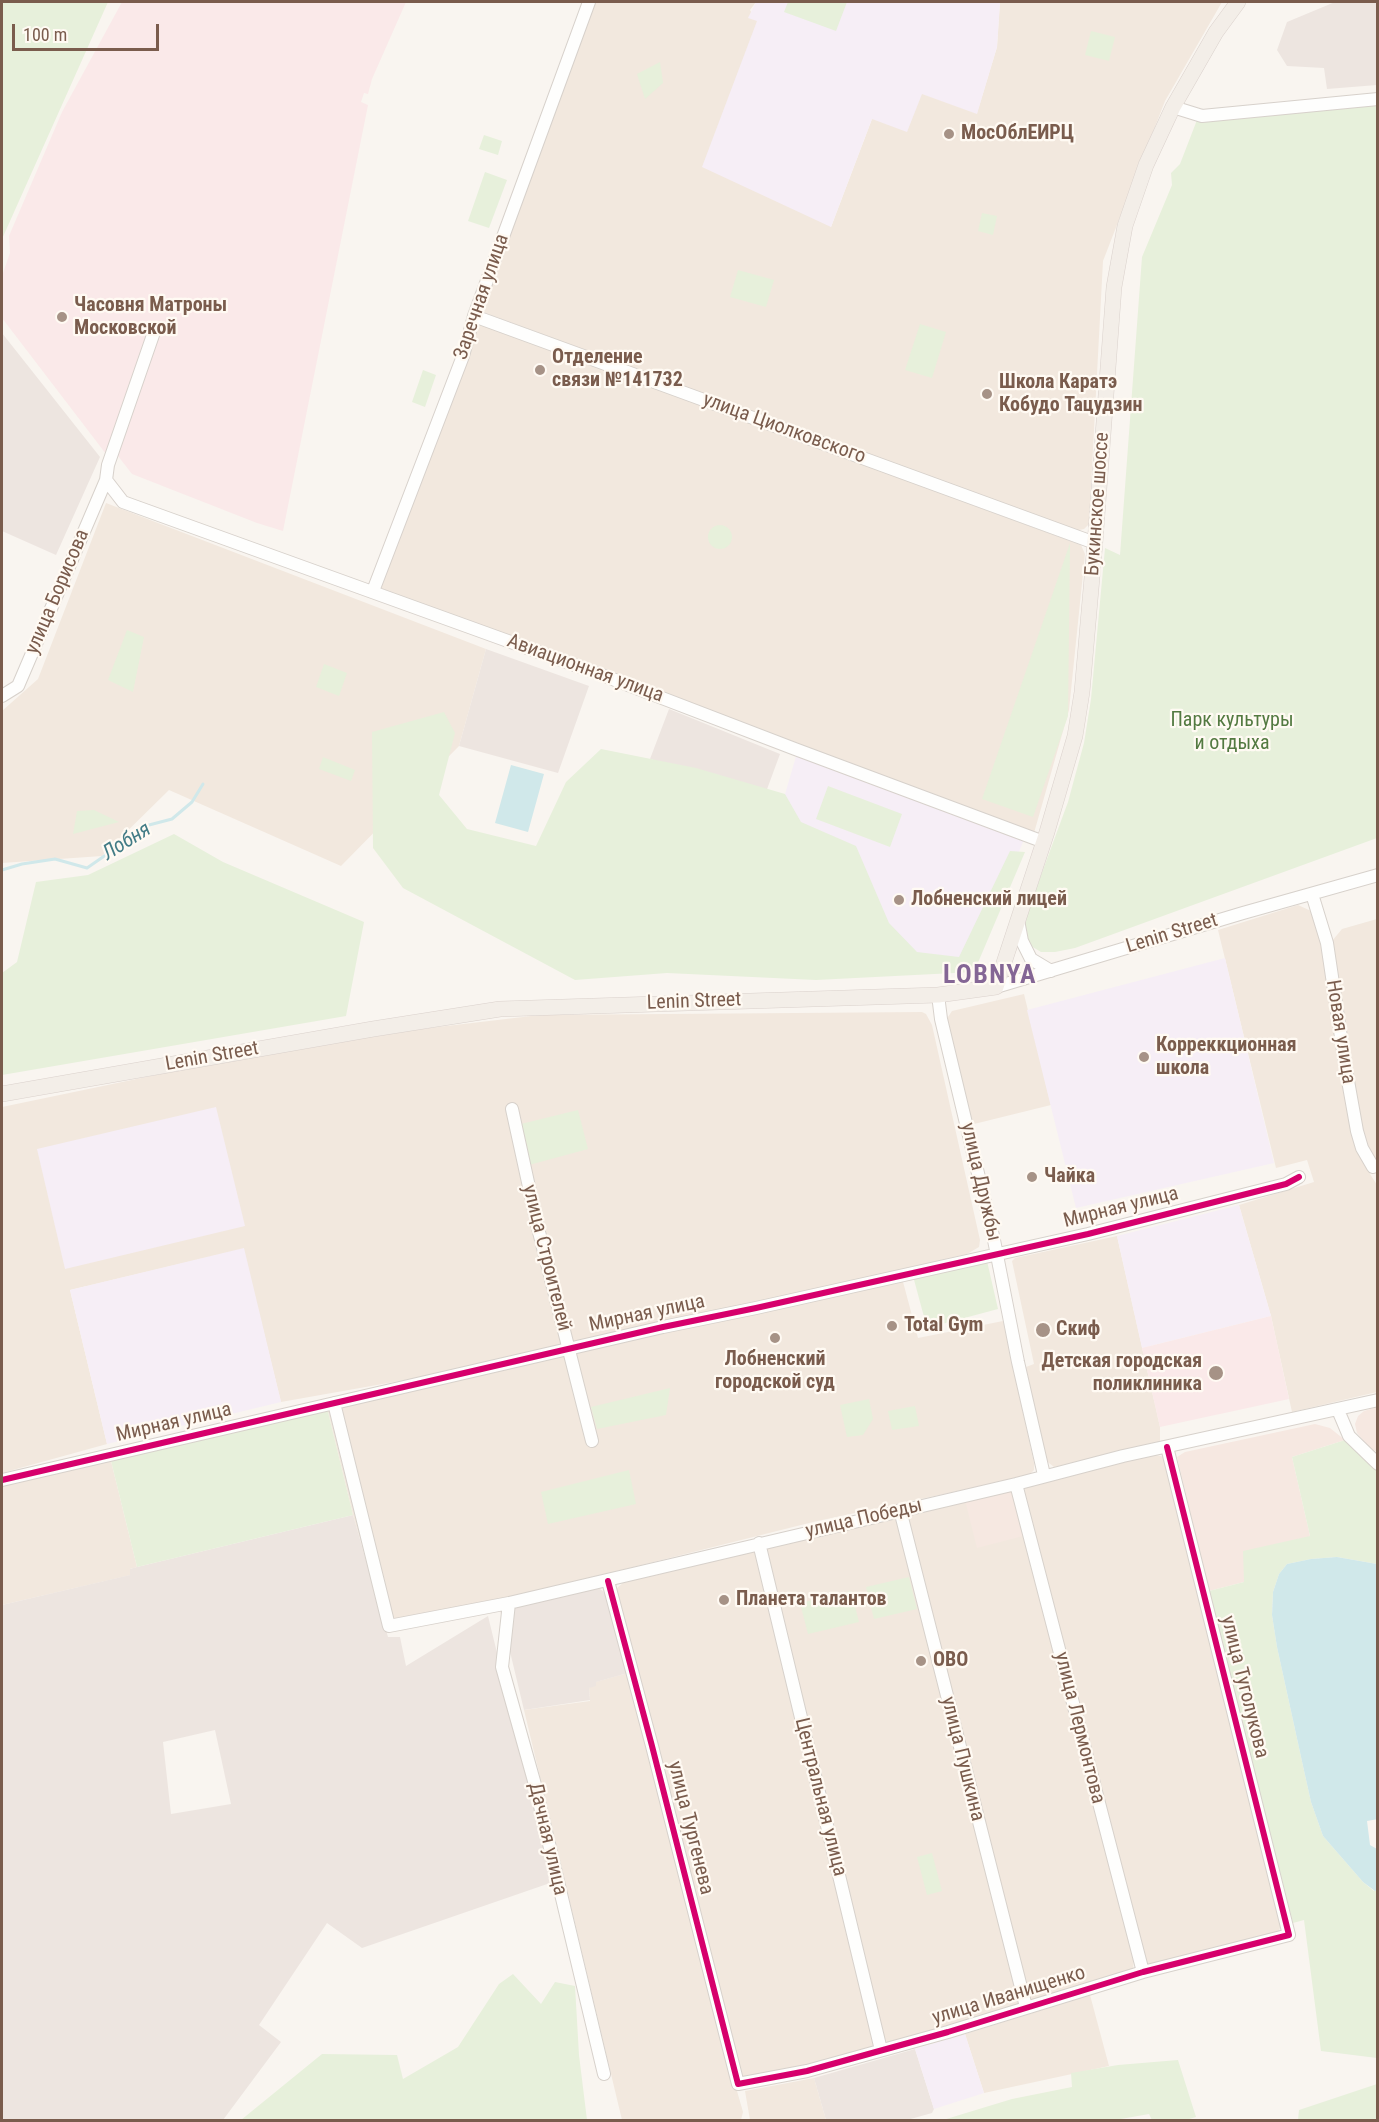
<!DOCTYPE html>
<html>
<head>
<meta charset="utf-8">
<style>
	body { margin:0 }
	#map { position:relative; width:1379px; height:2122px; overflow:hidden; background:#f9f5f0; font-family:"Roboto Condensed",sans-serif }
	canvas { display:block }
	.frame { position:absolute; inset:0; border:3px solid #7a5c4d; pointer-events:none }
	.scale { position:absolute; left:12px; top:24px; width:147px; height:27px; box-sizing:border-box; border:3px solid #7a5c4d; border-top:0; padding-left:8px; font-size:18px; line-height:21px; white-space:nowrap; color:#7a5c4d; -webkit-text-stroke:4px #fffaf3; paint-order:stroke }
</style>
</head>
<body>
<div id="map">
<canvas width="1379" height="2122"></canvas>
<div class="frame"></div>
<div class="scale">100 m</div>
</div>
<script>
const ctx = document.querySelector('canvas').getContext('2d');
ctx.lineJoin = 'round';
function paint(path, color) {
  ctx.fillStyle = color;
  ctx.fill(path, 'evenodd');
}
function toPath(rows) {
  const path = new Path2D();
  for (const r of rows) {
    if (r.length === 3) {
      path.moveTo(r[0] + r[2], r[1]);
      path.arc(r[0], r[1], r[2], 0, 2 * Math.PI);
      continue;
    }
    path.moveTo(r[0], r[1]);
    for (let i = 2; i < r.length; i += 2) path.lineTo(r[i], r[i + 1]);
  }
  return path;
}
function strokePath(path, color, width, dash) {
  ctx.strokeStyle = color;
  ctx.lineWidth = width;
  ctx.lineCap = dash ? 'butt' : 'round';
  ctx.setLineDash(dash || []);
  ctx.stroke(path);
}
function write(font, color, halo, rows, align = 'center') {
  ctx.font = font + ' "Roboto Condensed",sans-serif';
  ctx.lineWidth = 4.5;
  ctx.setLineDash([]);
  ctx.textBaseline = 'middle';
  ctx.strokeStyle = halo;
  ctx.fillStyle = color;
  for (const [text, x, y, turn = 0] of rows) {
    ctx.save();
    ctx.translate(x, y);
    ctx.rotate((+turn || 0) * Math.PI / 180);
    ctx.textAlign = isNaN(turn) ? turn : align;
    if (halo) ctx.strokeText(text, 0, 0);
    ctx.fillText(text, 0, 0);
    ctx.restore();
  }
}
const residential = toPath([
	[594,2,756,2,750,10,757,21,831,227,872,119,922,93,977,113,997,47,1000,2,1222,2,1165,101,1103,261,1089,524,1084,529,1074,531,480,311],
	[479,323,1081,545,1085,554,1069,710,1034,833,380,588],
	[106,503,486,649,459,746,341,866,169,790,102,856,2,863,2,711,38,679],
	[1298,905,1311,911,1319,936,1358,1151,1365,1166,1377,1185,1377,1392,1292,1412,1271,1316,1239,1205,1314,1182,1307,1160,1276,1168,1218,930],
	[1377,919,1377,1165,1363,1143,1332,941,1342,929],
	[1024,994,1051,1105,970,1125,948,1029,948,1017,952,1011],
	[922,1012,926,1014,932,1025,980,1240,979,1247,967,1254,484,1366,281,1402,243,1249,70,1290,107,1444,2,1473,2,1107,319,1041,540,1015],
	[1117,1236,1160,1427,1160,1443,1054,1467,1044,1459,1026,1367,1034,1364,1012,1261,1015,1258],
	[902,1278,918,1338,1003,1321,1034,1463,1034,1470,1028,1476,813,1522,498,1601,385,1626,353,1515,327,1408],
	[1155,1455,1165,1457,1281,1924,1279,1931,1273,1936,1152,1966,1146,1965,1024,1490,1028,1485],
	[111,1461,137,1567,130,1569,131,1575,2,1605,2,1485],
	[965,1500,1027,1535,1134,1959,1133,1969,1128,1972,1036,2000,1029,2000,907,1514],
	[898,1516,1020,2004,892,2043,887,2042,883,2035,766,1550,769,1547],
	[752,1550,756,1553,873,2041,873,2046,868,2050,786,2072,739,2078,616,1589,625,1581],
	[628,1673,737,2091,743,2112,741,2120,622,2120,524,1710,590,1701,589,1688,595,1682],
	[1090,1995,1109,2066,984,2093,965,2034],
	[814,2078,826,2120,750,2120,745,2091]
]);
const commercial = toPath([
	[1377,1407,1377,1452,1370,1448,1357,1433,1355,1424,1358,1416,1364,1411],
	[1315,1424,1330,1428,1345,1440,1292,1457,1310,1536,1244,1582,1209,1591,1177,1457,1185,1452],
	[1015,1488,1027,1535,977,1548,965,1500]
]);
const industrial = toPath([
	[1335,2,1377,2,1377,85,1327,89,1324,68,1287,66,1277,50,1287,22],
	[2,333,100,457,56,555,2,531],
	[486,649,589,686,558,773,459,746],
	[669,709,780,754,766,792,650,759],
	[353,1515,388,1637,400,1637,406,1666,488,1616,553,1882,362,1948,327,1923,259,2025,281,2042,223,2120,2,2120,2,1605,130,1575,130,1569,137,1567],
	[215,1730,231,1804,171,1814,163,1742],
	[597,1587,603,1591,608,1599,628,1673,596,1682,596,1686,589,1688,590,1700,524,1710,500,1610],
	[915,2049,934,2109,932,2113,907,2120,826,2120,814,2078]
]);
const education = toPath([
	[756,2,1000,2,997,47,977,114,922,94,907,132,872,119,831,227,702,167,757,21,748,18],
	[797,753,1024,839,980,951,932,966,813,963,781,808],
	[1225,958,1274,1163,1076,1208,1027,1010],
	[216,1107,245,1226,65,1269,37,1149],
	[1239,1205,1271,1316,1142,1348,1117,1236],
	[244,1248,281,1402,107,1444,70,1290],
	[965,2034,984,2093,934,2109,915,2049]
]);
const medical = toPath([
	[122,2,406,2,372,79,368,94,364,93,361,102,368,105,283,531,257,523,132,474,118,456,106,454,2,318,2,276,10,253,9,236,62,112],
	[1271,1316,1289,1399,1160,1427,1142,1348]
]);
const green = toPath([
	[2,2,108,2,2,239],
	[788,2,847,2,836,31,784,12],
	[1091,31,1115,37,1109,61,1085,55],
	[660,62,663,83,645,99,637,74],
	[1377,103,1377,838,1075,948,1055,952,1041,952,1031,946,1024,938,1023,924,1068,802,1084,743,1091,699,1105,548,1120,555,1142,257,1172,185,1171,173,1180,164,1197,120],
	[484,135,502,141,498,155,479,149],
	[485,172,507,180,489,228,468,221],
	[982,213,997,216,993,235,978,231],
	[738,270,774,280,766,307,730,297],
	[920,324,946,332,932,378,905,370],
	[423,370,436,375,425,407,412,402],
	[720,537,12],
	[1070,543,1068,716,1033,817,982,799],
	[127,630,144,637,133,692,108,680],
	[324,664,347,673,339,696,316,687],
	[444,712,455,733,439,795,467,829,536,846,566,782,601,749,696,768,785,794,801,822,856,846,889,923,917,952,959,957,1010,851,1025,852,974,972,816,980,667,973,575,980,403,888,373,848,372,732],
	[323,757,355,770,351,781,319,769],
	[828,786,902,814,890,847,816,819],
	[94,810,119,822,73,834,77,811],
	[174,834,223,862,364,922,346,1016,2,1075,2,973,17,962,36,882,88,875],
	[578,1110,588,1149,529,1165,521,1124],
	[987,1261,998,1309,927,1328,913,1276],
	[670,1388,666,1415,597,1429,591,1407],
	[869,1399,873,1419,863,1435,847,1437,840,1405],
	[915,1406,919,1426,892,1430,888,1411],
	[327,1408,353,1515,137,1567,111,1461],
	[1345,1440,1377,1471,1377,1564,1337,1557,1311,1559,1287,1564,1279,1574,1273,1592,1272,1615,1277,1647,1303,1766,1311,1802,1323,1836,1363,1882,1374,1891,1377,1890,1377,2058,1321,2051,1304,1920,1293,1923,1209,1591,1244,1582,1243,1551,1310,1536,1292,1457],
	[629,1470,636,1504,548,1524,541,1492],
	[909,1577,917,1609,874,1619,866,1587],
	[851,1591,859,1622,808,1634,800,1603],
	[932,1853,942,1891,927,1895,917,1857],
	[513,1974,541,2004,555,1982,575,1986,579,2055,587,2120,241,2120,322,2054,397,2055,403,2079,458,2047,499,1984],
	[1178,2060,1196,2117,1186,2120,1152,2120,1149,2114,1121,2119,1121,2120,943,2120,1012,2099,1072,2087,1071,2073,1118,2065],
	[1377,2084,1377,2120,1298,2120,1299,2110]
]);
const water = toPath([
	[511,765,544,774,528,832,495,823],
	[1337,1557,1377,1564,1378,1819,1367,1821,1370,1845,1377,1849,1377,1890,1375,1891,1363,1882,1323,1836,1311,1802,1303,1766,1277,1647,1272,1615,1273,1592,1279,1574,1287,1564,1311,1559]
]);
const stream = toPath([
	[2,870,22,864,55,859,87,868,149,825,172,819,192,802,203,784]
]);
const minor = toPath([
	[1173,107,1202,116,1378,99],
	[474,316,1095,543],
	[153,335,108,465,106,480,123,502,602,675,795,749,1044,842],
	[373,591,463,356,474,316,589,2],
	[2,696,18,686,106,480],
	[1312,894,1327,943,1345,1064,1357,1131,1362,1148,1373,1167],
	[1018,920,1022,941,1031,959,1051,971],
	[996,987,1243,913,1378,875],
	[938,995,941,1019,994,1240,1018,1362,1044,1475],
	[512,1109,538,1228,592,1441],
	[334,1403,389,1626,509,1603,1016,1484,1123,1456,1378,1400],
	[1338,1410,1349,1436,1378,1464],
	[2,1480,663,1327,756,1308,1088,1234,1286,1184,1299,1177],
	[1016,1484,1143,1972],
	[900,1510,1026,2007],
	[759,1543,881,2050],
	[608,1581,652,1746,738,2084,807,2071,948,2032,1143,1972,1289,1935,1167,1447],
	[509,1603,502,1667,534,1781,604,2074]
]);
const major = toPath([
	[2,1094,373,1029,500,1009,938,995,996,987,1047,832,1075,736,1082,692,1095,543,1114,287,1125,226,1146,165,1173,107,1216,32,1238,2]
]);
const cycleway = toPath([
	[2,1480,663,1327,756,1308,1088,1234,1286,1184,1299,1177],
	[608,1581,652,1746,738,2084,807,2071,948,2032,1143,1972,1289,1935,1167,1447]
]);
const markers = [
	[949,134,6,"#a69286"],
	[62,317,6,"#a69286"],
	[540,370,6,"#a69286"],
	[987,394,6,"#a69286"],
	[899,900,6,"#a69286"],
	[1144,1057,6,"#a69286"],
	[1032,1177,6,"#a69286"],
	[892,1326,6,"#a69286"],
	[1043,1330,8,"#a69286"],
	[775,1338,6,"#a69286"],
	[1216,1373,8,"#a69286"],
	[724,1600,6,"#a69286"],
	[921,1661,6,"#a69286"]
];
const poiNames = [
	["МосОблЕИРЦ",961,134],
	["Часовня Матроны",74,306],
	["Московской",74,329],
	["Отделение",552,358],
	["связи №141732",552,381],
	["Школа Каратэ",999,383],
	["Кобудо Тацудзин",999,406],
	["Лобненский лицей",911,900],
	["Корреккционная",1156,1046],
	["школа",1156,1069],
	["Чайка",1044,1177],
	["Total Gym",904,1326],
	["Скиф",1056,1330],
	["Лобненский",775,1360,"center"],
	["городской суд",775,1383,"center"],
	["Детская городская",1202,1362,"right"],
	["поликлиника",1202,1385,"right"],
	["Планета талантов",736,1600],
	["ОВО",933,1661]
];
const streetNames = [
	["Заречная улица",482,297,-71],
	["улица Циолковского",784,429,20],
	["Букинское шоссе",1098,504,-86],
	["улица Борисова",58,592,-67],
	["Авиационная улица",585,669,20],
	["Lenin Street",1172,934,-17],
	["Lenin Street",694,1002,-2],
	["Новая улица",1340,1032,81],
	["Lenin Street",212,1057,-10],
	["улица Дружбы",980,1182,77],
	["Мирная улица",1121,1208,-14],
	["улица Строителей",546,1258,76],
	["Мирная улица",647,1314,-12],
	["Мирная улица",174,1423,-13],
	["улица Победы",864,1519,-13],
	["улица Туголукова",1244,1687,76],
	["улица Лермонтова",1079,1728,76],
	["улица Пушкина",962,1759,76],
	["Центральная улица",820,1797,76],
	["улица Тургенева",690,1828,76],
	["Дачная улица",547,1839,77],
	["улица Иванищенко",1009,1996,-17]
];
const parkNames = [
	["Парк культуры",1232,721],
	["и отдыха",1232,744]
];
const waterNames = [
	["Лобня",127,842,-32]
];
const districtNames = [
	["LOBNYA",990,976]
];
paint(residential, '#f2e8de');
paint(commercial, '#f6e8e1');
paint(industrial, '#ede5e0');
paint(education, '#f6eef6');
paint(medical, '#fae9e9');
paint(green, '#e7f0db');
paint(water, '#d0e8ea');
strokePath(stream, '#d0e8ea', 3);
strokePath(minor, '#d7d1cb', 14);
strokePath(major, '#dad1cc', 16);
strokePath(minor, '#fefefd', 12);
strokePath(major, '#f3eee8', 15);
strokePath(cycleway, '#d6006c', 6);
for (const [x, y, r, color] of markers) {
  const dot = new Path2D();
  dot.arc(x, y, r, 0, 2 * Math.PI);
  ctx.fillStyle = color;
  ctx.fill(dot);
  strokePath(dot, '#fffaf3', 2);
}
write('bold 20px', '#7a5c4d', '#fffaf3', poiNames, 'left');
write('20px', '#7a5c4d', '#fffaf3', streetNames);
write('20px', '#537a41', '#fffaf3', parkNames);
write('italic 21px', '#437c86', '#fffaf3', waterNames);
ctx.letterSpacing = '1.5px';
write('bold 26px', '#846695', '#fffaf3', districtNames);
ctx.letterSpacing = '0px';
</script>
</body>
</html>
